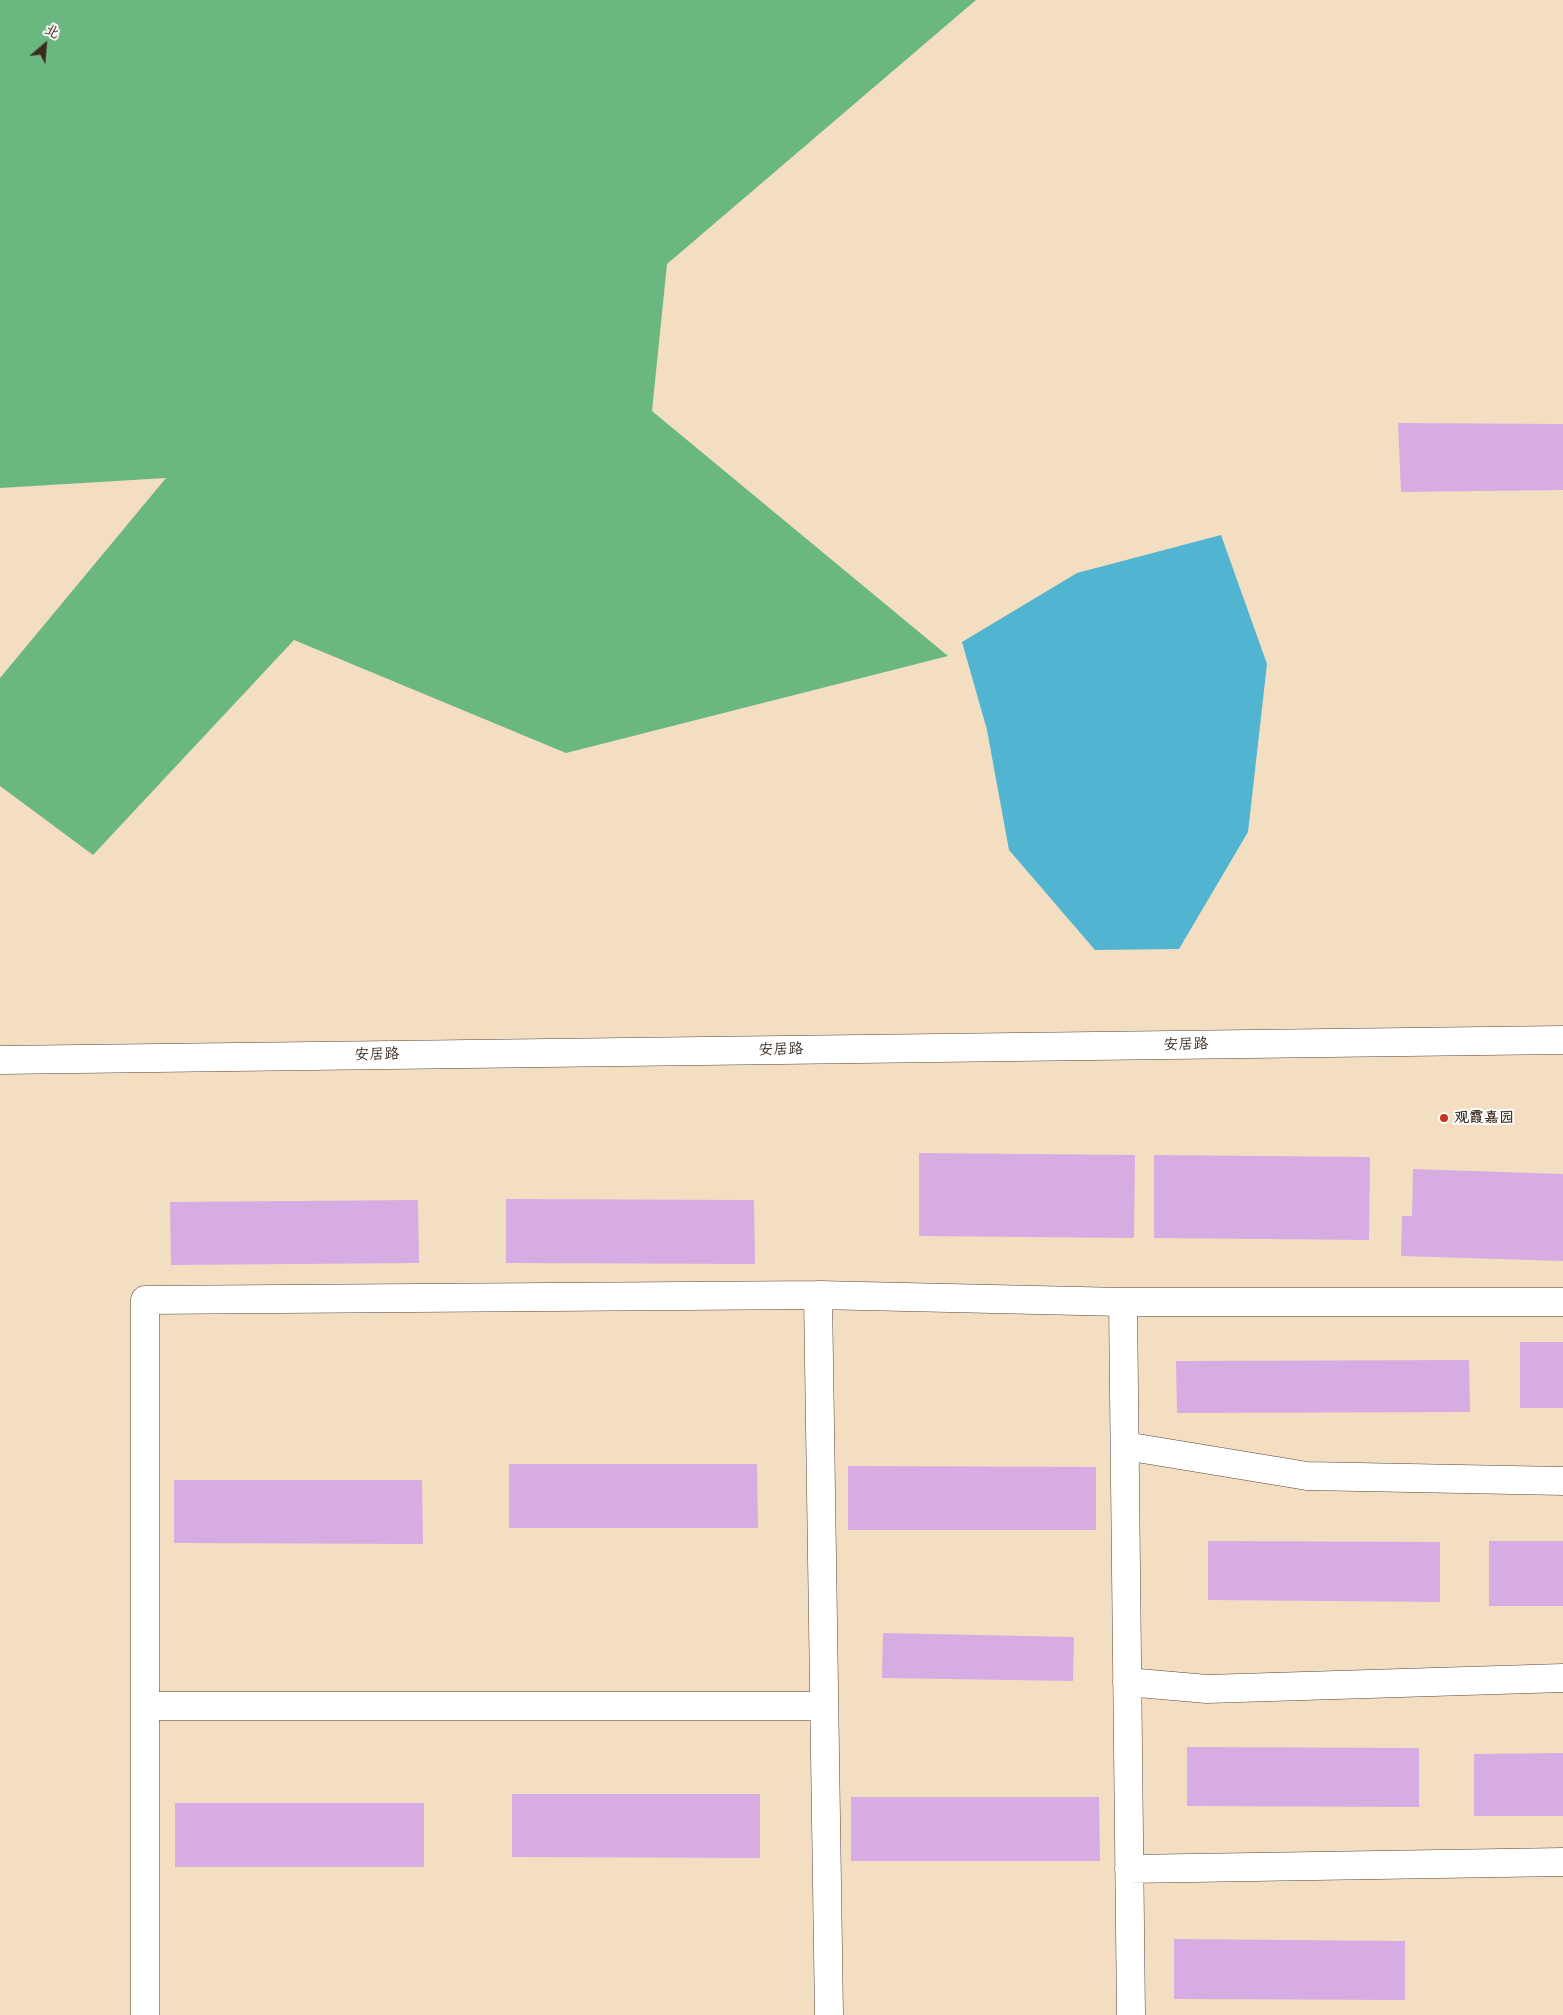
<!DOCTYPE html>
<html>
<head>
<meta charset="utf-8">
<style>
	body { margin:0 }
	#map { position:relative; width:1563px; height:2015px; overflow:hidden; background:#f4dec2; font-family:"Balsamiq Sans","LXGW WenKai TC",sans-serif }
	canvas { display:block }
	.north { position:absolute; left:20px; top:20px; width:50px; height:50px; -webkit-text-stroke:4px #fff; paint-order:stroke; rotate:27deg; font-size:14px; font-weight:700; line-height:20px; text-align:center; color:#3b2a1e }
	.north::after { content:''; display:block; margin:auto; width:18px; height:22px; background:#3b2a1e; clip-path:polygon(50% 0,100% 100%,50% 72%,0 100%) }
</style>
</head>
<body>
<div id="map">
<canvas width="1563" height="2015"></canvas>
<div class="north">北</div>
</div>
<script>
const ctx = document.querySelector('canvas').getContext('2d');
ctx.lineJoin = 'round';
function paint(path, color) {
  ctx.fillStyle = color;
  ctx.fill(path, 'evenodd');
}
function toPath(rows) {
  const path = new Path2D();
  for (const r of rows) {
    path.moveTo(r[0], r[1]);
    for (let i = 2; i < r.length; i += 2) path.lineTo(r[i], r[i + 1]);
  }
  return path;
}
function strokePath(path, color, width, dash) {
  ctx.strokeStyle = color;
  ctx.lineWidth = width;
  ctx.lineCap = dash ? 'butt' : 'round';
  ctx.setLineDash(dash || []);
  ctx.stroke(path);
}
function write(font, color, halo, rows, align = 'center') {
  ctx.font = font + ' "Balsamiq Sans","LXGW WenKai TC",sans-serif';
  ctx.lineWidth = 4;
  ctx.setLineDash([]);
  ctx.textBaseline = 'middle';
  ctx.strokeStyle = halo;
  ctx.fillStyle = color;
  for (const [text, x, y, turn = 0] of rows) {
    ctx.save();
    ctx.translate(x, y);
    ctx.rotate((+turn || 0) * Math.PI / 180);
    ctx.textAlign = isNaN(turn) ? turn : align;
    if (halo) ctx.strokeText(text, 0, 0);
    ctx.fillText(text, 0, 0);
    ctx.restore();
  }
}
const forest = toPath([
	[0,0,976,0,667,264,652,411,948,656,566,753,294,640,93,855,0,786,0,678,166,478,0,488]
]);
const water = toPath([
	[1221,535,1267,664,1248,832,1179,949,1095,950,1009,850,987,730,962,642,1077,573]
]);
const building = toPath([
	[1398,423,1563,424,1563,490,1401,492],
	[919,1153,1135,1155,1134,1238,919,1236],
	[1154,1155,1370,1157,1369,1240,1154,1238],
	[1413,1169,1563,1174,1563,1261,1401,1256,1402,1216,1412,1216],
	[506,1199,754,1200,755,1264,506,1263],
	[418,1200,419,1263,171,1265,170,1202],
	[1520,1342,1563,1342,1563,1408,1520,1408],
	[1469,1360,1470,1412,1177,1413,1176,1361],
	[509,1464,757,1464,758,1528,509,1528],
	[848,1466,1096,1467,1096,1530,848,1530],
	[174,1480,422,1480,423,1544,174,1543],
	[1208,1541,1440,1542,1440,1602,1208,1600],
	[1489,1541,1563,1541,1563,1606,1489,1606],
	[883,1633,1074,1637,1073,1681,882,1678],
	[1187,1747,1419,1748,1419,1807,1187,1806],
	[1563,1753,1563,1816,1474,1816,1474,1754],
	[512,1794,760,1794,760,1858,512,1857],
	[851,1797,1099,1797,1100,1861,851,1861],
	[175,1803,424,1803,424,1867,175,1867],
	[1174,1939,1405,1941,1405,2000,1174,1999]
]);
const minor = toPath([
	[0,1060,1563,1040],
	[818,1295,829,2015],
	[1123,1302,1131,2015],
	[1125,1446,1307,1476,1563,1481],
	[1127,1682,1207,1689,1563,1678],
	[145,1706,824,1706],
	[1129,1869,1563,1862],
	[145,2015,145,1300,818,1295,1123,1302,1563,1302]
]);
const markers = [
	[1444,1118,5,"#c8321e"]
];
const streetNames = [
	["安居路",1186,1045,-1],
	["安居路",781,1050,-1],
	["安居路",377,1055,-1]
];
const poiNames = [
	["观霞嘉园",1454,1118]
];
paint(forest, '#6bb780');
paint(water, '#51b4d0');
paint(building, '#d7ace3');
strokePath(minor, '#574537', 29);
strokePath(minor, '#fff', 28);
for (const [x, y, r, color] of markers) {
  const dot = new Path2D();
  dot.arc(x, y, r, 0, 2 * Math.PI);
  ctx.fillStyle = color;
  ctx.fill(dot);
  strokePath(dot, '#fff', 2);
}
write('15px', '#3b2a1e', '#fff', streetNames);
write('bold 15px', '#3b2a1e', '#fff', poiNames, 'left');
</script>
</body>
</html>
